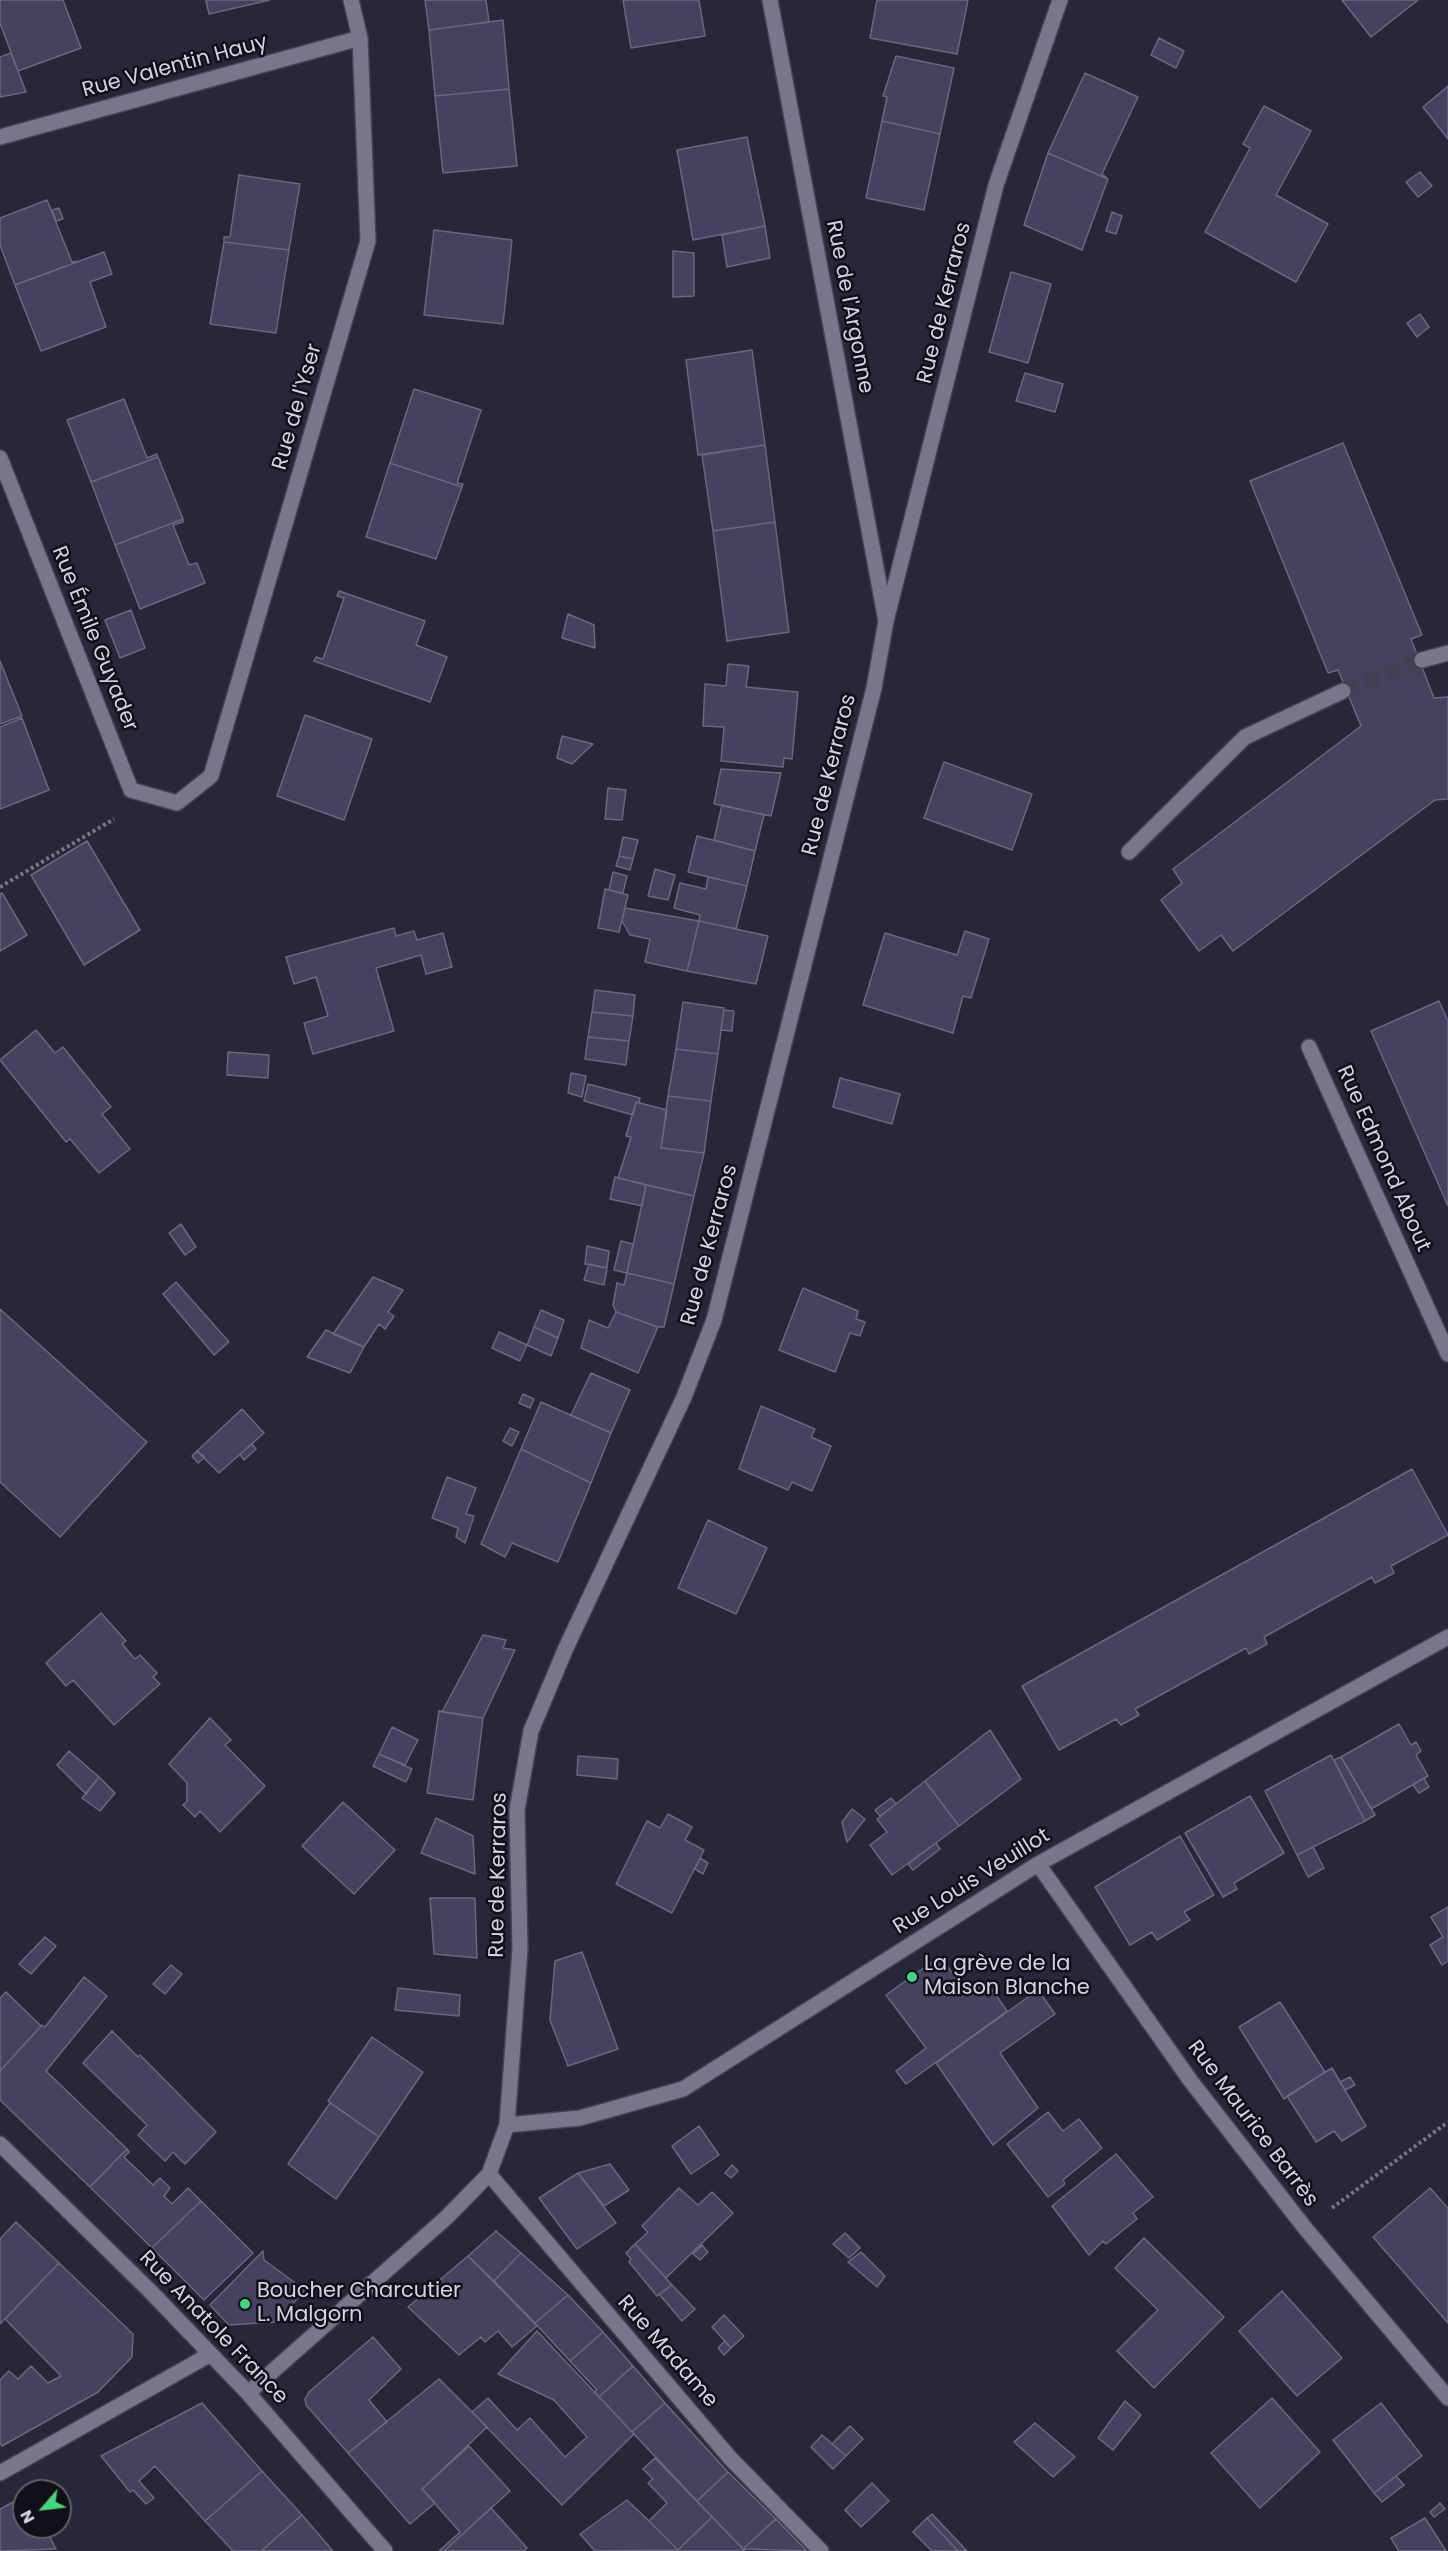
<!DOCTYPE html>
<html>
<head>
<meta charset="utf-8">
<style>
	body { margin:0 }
	#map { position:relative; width:1448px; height:2551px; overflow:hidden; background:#282639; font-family:Poppins,sans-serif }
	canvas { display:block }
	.north { position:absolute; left:12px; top:2479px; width:60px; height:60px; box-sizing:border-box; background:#111019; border:2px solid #5f5e69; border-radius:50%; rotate:242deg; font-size:16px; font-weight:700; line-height:24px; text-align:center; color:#d4d3e0 }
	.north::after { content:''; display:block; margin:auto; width:21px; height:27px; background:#43d77b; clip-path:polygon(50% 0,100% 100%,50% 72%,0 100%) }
</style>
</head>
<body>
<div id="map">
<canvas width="1448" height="2551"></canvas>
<div class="north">N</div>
</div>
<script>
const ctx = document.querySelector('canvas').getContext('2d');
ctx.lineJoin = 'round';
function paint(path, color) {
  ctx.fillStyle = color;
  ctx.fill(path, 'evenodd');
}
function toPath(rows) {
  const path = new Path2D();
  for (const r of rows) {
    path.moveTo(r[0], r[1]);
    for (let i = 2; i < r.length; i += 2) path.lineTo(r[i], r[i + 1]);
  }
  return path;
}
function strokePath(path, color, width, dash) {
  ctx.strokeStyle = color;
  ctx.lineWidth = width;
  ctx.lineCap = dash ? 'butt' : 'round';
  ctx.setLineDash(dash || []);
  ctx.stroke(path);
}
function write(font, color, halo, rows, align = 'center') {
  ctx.font = font + ' Poppins,sans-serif';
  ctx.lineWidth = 5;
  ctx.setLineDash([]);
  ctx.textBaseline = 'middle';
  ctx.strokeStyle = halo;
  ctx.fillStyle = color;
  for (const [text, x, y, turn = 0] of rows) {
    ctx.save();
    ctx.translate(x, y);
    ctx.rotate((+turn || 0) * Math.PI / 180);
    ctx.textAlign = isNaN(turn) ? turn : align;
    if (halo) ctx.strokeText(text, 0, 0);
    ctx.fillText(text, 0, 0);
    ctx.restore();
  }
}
const building = toPath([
	[0,0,63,0,81,48,18,71,0,23,0,0],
	[206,0,270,0,209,14,206,0],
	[425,0,486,0,489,22,429,30,425,0],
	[623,0,699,0,705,36,631,48,623,0],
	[877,0,968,0,957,54,870,38,877,0],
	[1342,0,1418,0,1371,37,1342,0],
	[503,20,509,89,435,96,429,30,503,20],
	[1159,38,1184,51,1176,68,1151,55,1159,38],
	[11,53,26,92,0,97,0,57,11,53],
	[896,56,954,68,940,134,882,121,887,97,883,96,896,56],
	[1085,73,1138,97,1102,174,1108,179,1048,153,1085,73],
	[1448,86,1448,139,1423,107,1448,86],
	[509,89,517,166,443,173,435,96,509,89],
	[1264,106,1311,131,1276,195,1328,224,1296,282,1205,232,1250,148,1243,144,1264,106],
	[882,121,940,134,924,210,866,198,882,121],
	[747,137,765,226,693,240,677,150,747,137],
	[1048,153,1108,179,1082,250,1024,225,1048,153],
	[1420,172,1432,186,1418,197,1406,182,1420,172],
	[239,175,300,184,289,250,224,242,224,237,230,237,239,175],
	[47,200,72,262,80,261,15,285,0,245,0,218,47,200],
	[59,208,63,219,56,221,52,210,59,208],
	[1112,212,1122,216,1116,234,1106,231,1112,212],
	[765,226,770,258,727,267,722,235,765,226],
	[434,230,512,240,503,324,424,315,434,230],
	[224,242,289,250,276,333,210,324,224,242],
	[673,251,694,253,694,296,673,297,673,251],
	[104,252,112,274,90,282,106,327,41,351,15,285,104,252],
	[1011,272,1051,284,1028,363,989,352,1011,272],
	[1420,314,1429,327,1417,337,1407,323,1420,314],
	[752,350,765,445,698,455,686,360,752,350],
	[1025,373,1063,384,1055,412,1016,401,1025,373],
	[414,389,481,410,457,483,463,484,462,487,390,463,414,389],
	[124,399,147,458,157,454,158,457,91,482,67,420,124,399],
	[1343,443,1422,635,1411,639,1434,698,1448,697,1448,799,1435,800,1233,951,1221,935,1199,951,1161,900,1182,883,1173,869,1361,726,1338,670,1328,673,1250,481,1343,443],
	[765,445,775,522,713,531,702,455,765,445],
	[158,457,183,519,115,545,91,482,158,457],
	[390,463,462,487,436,559,366,537,390,463],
	[183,519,183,522,173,525,189,565,197,563,205,583,140,609,115,545,183,519],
	[775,522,789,632,727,641,713,531,775,522],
	[339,591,425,621,416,645,447,657,430,702,314,661,316,657,323,659,344,598,337,596,339,591],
	[131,610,145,648,120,658,105,620,131,610],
	[568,614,594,625,595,648,562,638,568,614],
	[0,661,22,716,0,724,0,661],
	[728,664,749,666,746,687,798,692,792,759,784,758,783,767,721,761,724,727,703,726,705,684,726,686,728,664],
	[305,715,372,739,344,820,277,796,305,715],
	[22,718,49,790,0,809,0,727,22,718],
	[562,736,593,744,572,764,557,758,562,736],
	[944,762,1032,794,1012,850,924,818,944,762],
	[721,769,781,773,771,816,714,804,721,769],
	[608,788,626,790,622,820,605,819,608,788],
	[722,805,764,815,755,851,714,840,722,805],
	[697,836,755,851,747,886,688,872,697,836],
	[623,837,638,840,633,859,619,856,623,837],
	[87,841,140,930,84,965,31,875,87,841],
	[619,856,633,859,630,870,616,866,619,856],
	[655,869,675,875,668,900,648,896,655,869],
	[613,872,627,876,623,893,609,890,613,872],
	[708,877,747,886,736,929,699,921,700,915,674,908,680,883,706,889,708,877],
	[605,889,628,895,619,932,598,928,605,889],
	[2,893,27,935,0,951,0,894,2,893],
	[625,908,699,921,687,971,645,962,650,939,630,935,622,921,625,908],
	[699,921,768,936,756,984,687,971,699,921],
	[394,928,396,936,414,931,417,940,443,933,452,967,426,974,421,955,376,968,394,1031,313,1054,304,1023,328,1016,316,977,294,984,286,957,394,928],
	[965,931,989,939,971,998,963,996,953,1033,863,1005,885,933,957,955,965,931],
	[595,990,635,995,633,1016,592,1012,595,990],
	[1439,1001,1448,1021,1448,1206,1371,1031,1439,1001],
	[683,1002,724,1008,718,1054,676,1049,683,1002],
	[724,1010,734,1011,732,1031,721,1030,724,1010],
	[592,1012,633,1016,629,1041,588,1037,592,1012],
	[36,1030,55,1053,63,1047,111,1107,102,1114,130,1149,99,1173,70,1139,66,1142,0,1060,36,1030],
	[588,1037,629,1041,626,1065,585,1059,588,1037],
	[676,1049,718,1054,711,1101,668,1096,676,1049],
	[228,1052,269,1055,268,1078,227,1075,228,1052],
	[571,1073,586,1076,582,1097,568,1093,571,1073],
	[840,1078,900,1094,892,1124,833,1107,840,1078],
	[588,1084,640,1098,639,1103,636,1102,633,1115,584,1101,588,1084],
	[668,1096,711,1101,704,1153,661,1148,668,1096],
	[636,1102,667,1110,661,1148,704,1153,694,1196,618,1178,631,1137,626,1136,636,1102],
	[615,1177,646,1185,642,1206,610,1199,615,1177],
	[646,1185,694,1196,674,1284,627,1273,646,1185],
	[181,1224,196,1247,185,1255,169,1233,181,1224],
	[621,1241,633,1244,627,1273,614,1270,621,1241],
	[587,1246,609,1251,607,1268,585,1264,587,1246],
	[589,1264,607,1268,604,1285,584,1280,589,1264],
	[627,1273,674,1284,664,1327,658,1327,616,1312,613,1305,617,1283,624,1285,627,1273],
	[373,1277,403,1290,388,1312,394,1316,385,1329,379,1324,364,1347,333,1334,373,1277],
	[176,1282,229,1342,214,1355,163,1294,176,1282],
	[803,1288,858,1311,856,1319,865,1322,860,1336,850,1333,835,1372,779,1350,803,1288],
	[0,1309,147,1442,60,1537,0,1482,0,1309],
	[541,1310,564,1320,558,1338,534,1327,541,1310],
	[616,1312,658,1327,638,1373,581,1348,589,1320,608,1328,616,1312],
	[534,1327,558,1338,551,1356,527,1345,534,1327],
	[326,1330,364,1347,350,1373,307,1357,326,1330],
	[499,1332,527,1345,520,1361,492,1348,499,1332],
	[591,1373,630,1390,611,1433,571,1415,591,1373],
	[523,1394,534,1399,530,1408,519,1403,523,1394],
	[541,1402,611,1433,591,1483,521,1449,541,1402],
	[761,1406,815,1429,811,1437,831,1446,812,1491,792,1482,788,1490,739,1469,761,1406],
	[242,1409,264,1433,219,1473,197,1451,242,1409],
	[510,1428,519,1432,512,1446,503,1441,510,1428],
	[252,1444,256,1449,244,1460,240,1454,252,1444],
	[521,1449,591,1483,558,1562,512,1543,505,1557,481,1544,521,1449],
	[197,1451,205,1457,198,1463,192,1456,197,1451],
	[1412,1469,1448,1535,1391,1566,1394,1573,1375,1583,1372,1577,1264,1637,1267,1644,1249,1654,1246,1648,1135,1709,1139,1715,1121,1725,1116,1719,1059,1750,1022,1686,1412,1469],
	[447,1477,476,1488,466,1514,474,1516,465,1543,456,1537,458,1528,432,1518,447,1477],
	[708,1520,767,1548,736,1614,678,1588,708,1520],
	[101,1613,126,1641,122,1644,135,1659,140,1655,157,1673,153,1677,160,1684,114,1725,73,1680,66,1686,46,1663,101,1613],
	[483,1635,506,1640,503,1648,515,1650,483,1718,442,1712,483,1635],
	[439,1711,483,1718,473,1800,427,1793,439,1711],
	[210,1718,231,1740,225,1745,265,1786,220,1832,200,1811,195,1817,183,1805,187,1801,187,1783,169,1764,210,1718],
	[1399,1724,1411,1745,1416,1742,1421,1751,1416,1755,1428,1776,1371,1809,1341,1757,1399,1724],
	[392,1727,418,1740,405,1765,379,1754,392,1727],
	[990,1730,1021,1779,959,1826,925,1781,990,1730],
	[69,1751,99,1777,86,1794,57,1765,69,1751],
	[379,1754,412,1769,406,1782,373,1766,379,1754],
	[1331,1755,1365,1821,1297,1855,1265,1791,1331,1755],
	[578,1756,618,1759,617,1779,577,1775,578,1756],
	[1341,1757,1375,1815,1365,1821,1334,1760,1341,1757],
	[99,1777,115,1793,100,1811,82,1798,99,1777],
	[1424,1778,1429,1787,1419,1793,1413,1785,1424,1778],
	[925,1781,959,1826,892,1875,870,1845,887,1832,877,1819,925,1781],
	[1250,1796,1284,1853,1234,1883,1237,1889,1223,1897,1185,1833,1250,1796],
	[891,1798,896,1804,880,1816,875,1810,891,1798],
	[343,1802,395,1850,354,1894,302,1846,343,1802],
	[852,1809,865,1819,847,1842,842,1822,852,1809],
	[668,1814,692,1827,685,1840,704,1850,672,1913,616,1884,647,1821,660,1828,668,1814],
	[436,1818,473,1836,475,1874,421,1853,436,1818],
	[1180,1836,1214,1895,1184,1912,1190,1920,1157,1940,1152,1932,1130,1945,1095,1887,1180,1836],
	[936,1843,940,1849,913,1870,908,1864,936,1843],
	[1313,1847,1324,1868,1308,1877,1297,1855,1313,1847],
	[700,1858,708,1863,703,1874,695,1869,700,1858],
	[430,1898,475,1898,477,1958,434,1954,430,1898],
	[1448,1907,1448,1961,1442,1965,1430,1945,1443,1937,1431,1917,1448,1907],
	[45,1937,56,1946,31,1974,19,1964,45,1937],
	[582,1952,618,2049,568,2066,550,2020,555,1961,582,1952],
	[940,1956,968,1995,986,1981,1007,2011,906,2084,896,2071,926,2048,886,1995,940,1956],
	[171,1965,182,1974,165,1994,153,1984,171,1965],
	[84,1977,107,1996,46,2071,127,2149,90,2187,0,2100,0,2071,42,2025,45,2027,84,1977],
	[398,1988,460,1995,459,2016,395,2010,398,1988],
	[1038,1990,1055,2014,1000,2053,1038,2108,993,2145,936,2063,1038,1990],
	[6,1992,41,2026,0,2071,0,1998,6,1992],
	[1280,2002,1325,2072,1284,2099,1239,2027,1280,2002],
	[112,2031,138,2057,140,2055,216,2132,185,2164,173,2152,165,2161,138,2135,147,2125,83,2063,112,2031],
	[372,2037,423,2072,379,2137,328,2101,372,2037],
	[1332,2068,1366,2126,1342,2141,1334,2131,1316,2142,1287,2096,1332,2068],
	[1350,2077,1355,2085,1345,2090,1340,2082,1350,2077],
	[330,2103,379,2137,336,2199,288,2164,330,2103],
	[1048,2112,1063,2131,1079,2119,1102,2148,1063,2180,1065,2184,1048,2197,1007,2144,1048,2112],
	[699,2126,719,2155,691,2174,672,2146,699,2126],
	[127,2149,129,2152,124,2157,153,2185,160,2178,170,2188,164,2196,172,2204,188,2188,201,2201,152,2248,90,2187,127,2149],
	[1116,2154,1153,2197,1133,2213,1137,2219,1106,2244,1103,2241,1089,2255,1052,2206,1116,2154],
	[610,2164,629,2190,604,2206,578,2173,610,2164],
	[732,2165,738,2171,731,2178,725,2173,732,2165],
	[578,2173,616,2223,577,2249,539,2198,578,2173],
	[679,2188,698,2205,712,2192,733,2213,666,2278,635,2244,648,2232,642,2226,679,2188],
	[1430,2188,1448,2208,1448,2323,1373,2237,1430,2188],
	[201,2201,253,2253,204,2300,152,2248,201,2201],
	[16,2222,59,2263,0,2324,0,2239,16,2222],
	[496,2231,521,2253,494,2281,468,2256,496,2231],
	[845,2233,860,2248,849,2258,833,2244,845,2233],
	[1144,2238,1224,2317,1154,2388,1117,2351,1158,2310,1115,2268,1144,2238],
	[635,2244,672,2285,657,2296,629,2262,631,2259,626,2253,635,2244],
	[702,2245,708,2252,700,2260,693,2254,702,2245],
	[263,2251,264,2260,305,2290,276,2322,229,2325,210,2305,263,2251],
	[861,2252,885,2276,877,2287,848,2262,861,2252],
	[521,2253,568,2295,535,2323,494,2281,521,2253],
	[468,2256,537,2326,512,2347,498,2331,485,2342,481,2337,459,2355,408,2307,468,2256],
	[59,2263,133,2334,132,2357,98,2392,2,2446,0,2443,0,2380,9,2371,18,2379,31,2366,48,2383,61,2376,5,2319,59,2263],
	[672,2285,695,2309,682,2321,659,2294,672,2285],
	[1282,2291,1342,2358,1297,2396,1239,2331,1282,2291],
	[568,2295,603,2332,570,2361,535,2323,568,2295],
	[724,2315,744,2336,731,2348,712,2327,724,2315],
	[537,2331,634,2434,562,2505,472,2412,488,2398,517,2430,530,2418,565,2457,587,2437,554,2400,498,2374,537,2331],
	[603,2332,633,2366,599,2397,594,2392,597,2390,570,2361,603,2332],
	[373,2337,401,2369,369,2400,387,2422,348,2453,306,2405,305,2399,309,2392,373,2337],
	[725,2341,731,2348,724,2355,718,2348,725,2341],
	[633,2366,665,2403,632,2432,599,2397,633,2366],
	[439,2379,487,2427,422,2489,435,2503,410,2524,348,2453,439,2379],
	[1272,2398,1320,2452,1260,2508,1211,2453,1272,2398],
	[1125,2401,1141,2415,1113,2450,1098,2438,1125,2401],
	[202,2403,262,2471,205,2521,155,2466,139,2481,154,2498,146,2504,133,2490,130,2492,101,2456,202,2403],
	[665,2403,728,2472,697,2501,632,2432,665,2403],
	[1381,2403,1422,2456,1374,2493,1333,2440,1381,2403],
	[1035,2423,1075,2457,1053,2477,1014,2442,1035,2423],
	[850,2426,863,2439,846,2456,832,2444,850,2426],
	[822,2435,846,2456,833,2469,811,2447,822,2435],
	[469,2446,510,2491,444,2551,439,2551,460,2532,422,2489,469,2446],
	[655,2458,712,2517,678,2550,649,2521,667,2503,648,2483,653,2479,643,2469,655,2458],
	[262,2471,302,2515,261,2551,233,2551,205,2521,262,2471],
	[728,2472,776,2519,743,2549,697,2501,728,2472],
	[1396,2476,1404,2485,1382,2502,1374,2493,1396,2476],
	[872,2483,889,2501,861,2527,845,2510,872,2483],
	[24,2496,24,2527,45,2527,56,2549,0,2551,0,2509,24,2496],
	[627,2500,649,2521,678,2550,595,2551,580,2534,627,2500],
	[1440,2503,1445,2509,1434,2517,1430,2512,1440,2503],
	[491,2508,527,2548,524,2551,444,2551,491,2508],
	[932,2514,967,2551,958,2551,927,2518,932,2514],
	[302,2515,333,2551,261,2551,302,2515],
	[712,2517,745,2551,677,2551,678,2550,712,2517],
	[927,2518,958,2551,932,2551,913,2532,927,2518],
	[1425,2518,1446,2551,1399,2551,1391,2538,1425,2518],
	[776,2519,807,2551,743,2549,776,2519]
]);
const streetTunnel = toPath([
	[1343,691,1422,660]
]);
const path = toPath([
	[0,887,114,819],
	[1332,2208,1448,2122]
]);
const street = toPath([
	[770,0,886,621],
	[0,137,360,38],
	[0,458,131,790,177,803,211,776,368,241,360,38,351,0],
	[1422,660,1448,653],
	[1129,852,1245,737,1343,691],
	[1309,1047,1448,1354],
	[1038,1864,1190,2080,1305,2228,1448,2398],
	[507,2125,580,2118,683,2089,1038,1864,1448,1637],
	[489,2174,730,2458,821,2551],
	[0,2473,209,2355]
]);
const secondary = toPath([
	[0,2144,150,2291,248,2393,385,2551],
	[248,2393,447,2217,489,2174,507,2125,520,1949,517,1810,531,1731,565,1650,684,1397,714,1320,874,688,886,621,996,185,1060,0]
]);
const markers = [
	[912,1977,6,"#43d77b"],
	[245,2304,6,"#43d77b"]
];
const streetNames = [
	["Rue Valentin Hauy",175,67,-15],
	["Rue de Kerraros",945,303,-76],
	["Rue de l'Argonne",849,307,79],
	["Rue de l'Yser",298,407,-74],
	["Rue Émile Guyader",94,639,68],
	["Rue de Kerraros",830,775,-76],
	["Rue Edmond About",1383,1159,66],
	["Rue de Kerraros",710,1245,-75],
	["Rue de Kerraros",499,1875,-89],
	["Rue Louis Veuillot",972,1882,-32],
	["Rue Maurice Barrès",1252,2124,53],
	["Rue Anatole France",213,2328,46],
	["Rue Madame",667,2352,49]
];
const poiNames = [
	["La grève de la",924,1965],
	["Maison Blanche",924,1989],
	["Boucher Charcutier",257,2292],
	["L. Malgorn",257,2316]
];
paint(building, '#464161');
strokePath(building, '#6a677e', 1.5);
strokePath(streetTunnel, '#424052', 15, [15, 8]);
strokePath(street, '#444152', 18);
strokePath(secondary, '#444152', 18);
strokePath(path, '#777686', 4, [3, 3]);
strokePath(street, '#78768d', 15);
strokePath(secondary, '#78768d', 15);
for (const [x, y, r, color] of markers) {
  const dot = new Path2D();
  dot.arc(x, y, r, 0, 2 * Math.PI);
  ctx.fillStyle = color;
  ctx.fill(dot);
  strokePath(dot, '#111019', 2);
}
write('21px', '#d4d3e0', '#111019', streetNames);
write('21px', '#d4d3e0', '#111019', poiNames, 'left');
</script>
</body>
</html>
